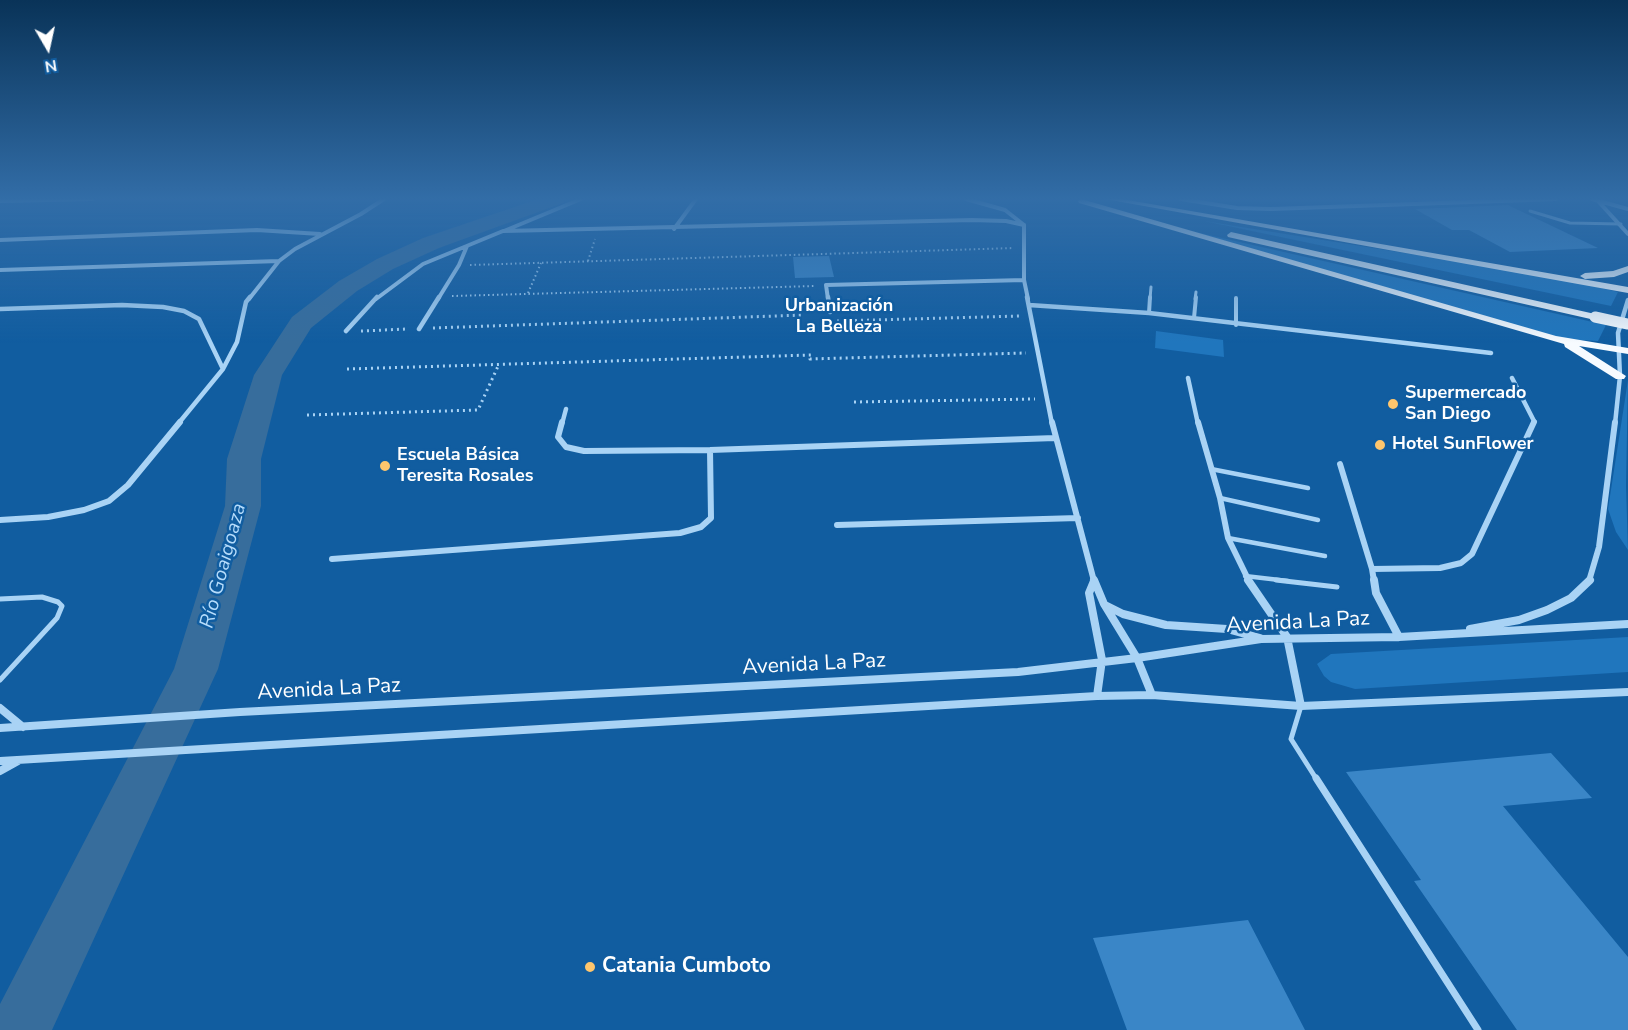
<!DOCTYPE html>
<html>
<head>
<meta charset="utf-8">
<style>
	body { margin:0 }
	#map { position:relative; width:1628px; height:1030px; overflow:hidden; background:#115da0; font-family:"Nunito Sans",sans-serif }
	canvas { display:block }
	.north { position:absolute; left:18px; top:18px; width:60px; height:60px; -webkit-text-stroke:4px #115da0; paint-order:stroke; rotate:171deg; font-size:16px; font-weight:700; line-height:24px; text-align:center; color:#fff }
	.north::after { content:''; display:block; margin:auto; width:21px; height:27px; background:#fff; clip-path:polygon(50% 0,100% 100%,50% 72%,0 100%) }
</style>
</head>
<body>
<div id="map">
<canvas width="1628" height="1030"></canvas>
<div class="north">N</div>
</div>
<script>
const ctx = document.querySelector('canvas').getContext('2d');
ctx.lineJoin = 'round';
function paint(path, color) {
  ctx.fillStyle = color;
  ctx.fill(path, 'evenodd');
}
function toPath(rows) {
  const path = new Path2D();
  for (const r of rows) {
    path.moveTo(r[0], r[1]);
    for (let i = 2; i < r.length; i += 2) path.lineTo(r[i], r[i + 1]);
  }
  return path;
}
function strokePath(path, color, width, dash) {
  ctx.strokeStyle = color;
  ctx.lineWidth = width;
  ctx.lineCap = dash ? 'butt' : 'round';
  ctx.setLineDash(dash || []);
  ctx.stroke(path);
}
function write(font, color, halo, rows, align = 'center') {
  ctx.font = font + ' "Nunito Sans",sans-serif';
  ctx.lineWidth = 5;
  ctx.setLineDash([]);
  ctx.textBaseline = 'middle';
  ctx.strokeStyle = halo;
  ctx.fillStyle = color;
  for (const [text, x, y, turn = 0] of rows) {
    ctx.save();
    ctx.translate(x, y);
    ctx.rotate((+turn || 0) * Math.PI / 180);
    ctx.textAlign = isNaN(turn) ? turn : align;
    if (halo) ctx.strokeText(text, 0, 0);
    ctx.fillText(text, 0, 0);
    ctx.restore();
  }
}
const green = toPath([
	[1204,221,1555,277,1618,292,1611,306],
	[1191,231,1606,325,1598,341,1561,339],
	[1156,331,1223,340,1224,357,1155,348],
	[1628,380,1626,486,1628,550,1616,532,1608,509],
	[1628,637,1628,672,1355,689,1331,682,1324,676,1317,664,1331,654]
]);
const river = toPath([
	[538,199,566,199,563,203,439,248,393,269,357,291,311,328,282,375,261,459,261,506,218,669,52,1030,0,1030,0,1004,174,669,225,506,227,459,254,375,292,317,339,281,377,259,423,238,538,199]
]);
const building = toPath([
	[1508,205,1598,248,1510,252,1469,230,1452,230,1415,209],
	[829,256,834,277,795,278,793,257],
	[1551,753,1592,798,1503,806,1628,957,1628,1030,1517,1030,1414,881,1421,880,1346,772],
	[1248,920,1305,1030,1127,1030,1093,938]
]);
const pathFar1 = toPath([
	[588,261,595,239],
	[470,265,1014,248],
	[528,293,541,263],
	[452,296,816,286]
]);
const path = toPath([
	[837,321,1019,316],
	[433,328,804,315],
	[361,331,407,329],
	[347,369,811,355,810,359,1026,353],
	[854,402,1035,399],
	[307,415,478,410,499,364]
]);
const serviceFar4 = toPath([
	[1530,211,1570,223,1621,224],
	[1150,299,1151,287],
	[1195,299,1196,292]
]);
const serviceFar3 = toPath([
	[1236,298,1236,325],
	[1149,313,1150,297],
	[1194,318,1196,297]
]);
const serviceFar2 = toPath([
	[1211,469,1308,488],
	[1220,498,1318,520],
	[1228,538,1325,556],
	[1245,576,1288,581]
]);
const serviceFar1 = toPath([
	[1276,580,1337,587],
	[0,599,42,597,58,602,62,606,57,618,0,680],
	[1301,706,1291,739,1317,780]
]);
const service = toPath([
	[1316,778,1478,1030]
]);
const minorFar3 = toPath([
	[966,199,1005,210,1024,225,1024,280,1028,299],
	[1181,199,1237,208,1271,209,1556,199],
	[1592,199,1628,209],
	[0,201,93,199],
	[1598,201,1628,234],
	[674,229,696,199],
	[504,231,581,199],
	[0,240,257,230,320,234],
	[0,270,279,261,295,249,361,214,384,199],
	[249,299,279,261],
	[376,299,423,264,503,231,972,220,1006,221,1024,225],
	[438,299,459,265,467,246],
	[828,299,826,285,1024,280]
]);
const minorFar2 = toPath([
	[828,297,830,312],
	[1027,297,1052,424],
	[1029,305,1149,313,1491,353],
	[0,309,122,305,163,307,184,311,199,319,223,369,178,424],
	[419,329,439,297],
	[346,331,377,297],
	[223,369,237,342,246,302,250,297],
	[1188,378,1198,424],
	[1512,378,1534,421,1533,424],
	[562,424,566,409],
	[1615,424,1620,376,1618,333,1628,300]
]);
const minorFar1 = toPath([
	[562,422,558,437,566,447,584,451,710,450,1055,438],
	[1052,422,1094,581],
	[1198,422,1220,498,1228,538,1249,581],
	[1340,464,1372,569],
	[0,520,48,517,84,510,109,501,128,485,180,422],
	[837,525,1078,518],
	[332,559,680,533,701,527,711,518,710,450],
	[1374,581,1372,569,1440,568,1461,563,1472,554,1534,422],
	[1589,581,1599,547,1615,422]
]);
const minor = toPath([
	[1094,580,1104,604,1137,658,1152,695],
	[1248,580,1287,637,1301,706],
	[1374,580,1376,593,1399,637],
	[1094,581,1089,593,1102,660,1097,696],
	[1105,605,1123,614,1166,625,1227,629,1260,638],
	[1470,629,1519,620,1547,610,1571,598,1590,580],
	[0,708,23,727],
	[0,728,240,712,1018,672,1137,658,1261,639,1399,637,1628,624],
	[0,761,1097,696,1152,695,1301,706,1628,692],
	[0,771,18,761]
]);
const primary = toPath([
	[1081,199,1556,336,1628,348,1628,354,1579,346,1626,376,1624,379,1616,379,1565,347,1564,344,1079,203,1078,201,1081,199],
	[1105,199,1122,199,1628,287,1628,293,1105,199],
	[1231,232,1595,314,1600,317,1595,320,1228,237,1227,235,1231,232],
	[1628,266,1628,272,1614,277,1585,279,1580,276,1585,273,1613,271,1628,266]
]);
const primaryBridge = toPath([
	[1595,317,1628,324]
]);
const markers = [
	[1393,404,6,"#ffc66d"],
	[1380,445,6,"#ffc66d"],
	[385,466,6,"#ffc66d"],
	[590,967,6,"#ffc66d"]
];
const farQuarternames = [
	["Urbanización",839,307],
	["La Belleza",839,328]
];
const poiNames = [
	["Supermercado",1405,394],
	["San Diego",1405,415],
	["Hotel SunFlower",1392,445],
	["Escuela Básica",397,456],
	["Teresita Rosales",397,477]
];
const waterNames = [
	["Río Goaigoaza",224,566,-75]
];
const nearStreetnames = [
	["Avenida La Paz",1298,623,-3],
	["Avenida La Paz",814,665,-3],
	["Avenida La Paz",329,690,-3]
];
const nearPoinames = [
	["Catania Cumboto",602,967]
];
paint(green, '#2076bd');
paint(river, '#376d9c');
paint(building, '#3a86c7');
strokePath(pathFar1, '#a9d3f5', 2, [1.5, 3]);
strokePath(path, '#a9d3f5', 3, [2, 4]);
strokePath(serviceFar4, '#a9d3f5', 3);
strokePath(serviceFar3, '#a9d3f5', 4);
strokePath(serviceFar2, '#a9d3f5', 4.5);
strokePath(serviceFar1, '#a9d3f5', 5);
strokePath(service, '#a9d3f5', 7);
strokePath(minorFar3, '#a9d3f5', 4);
strokePath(minorFar2, '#a9d3f5', 4.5);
strokePath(minorFar1, '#a9d3f5', 6);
strokePath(minor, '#a9d3f5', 8);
paint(primary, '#f7fbff');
strokePath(primaryBridge, '#f7fbff', 11);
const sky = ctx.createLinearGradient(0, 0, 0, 343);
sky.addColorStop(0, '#093358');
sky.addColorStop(0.58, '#326da7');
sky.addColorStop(1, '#326da700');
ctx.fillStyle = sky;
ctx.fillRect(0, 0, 1628, 343);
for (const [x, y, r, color] of markers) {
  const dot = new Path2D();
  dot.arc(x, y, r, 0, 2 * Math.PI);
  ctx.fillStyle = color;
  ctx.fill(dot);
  strokePath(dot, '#115da0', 2);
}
write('bold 18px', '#fff', '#115da0', farQuarternames);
write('bold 18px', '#fff', '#115da0', poiNames, 'left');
write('italic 20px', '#b6dcfb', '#115da0', waterNames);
write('21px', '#fff', '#115da0', nearStreetnames);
write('bold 21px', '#fff', '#115da0', nearPoinames, 'left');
</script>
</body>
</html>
